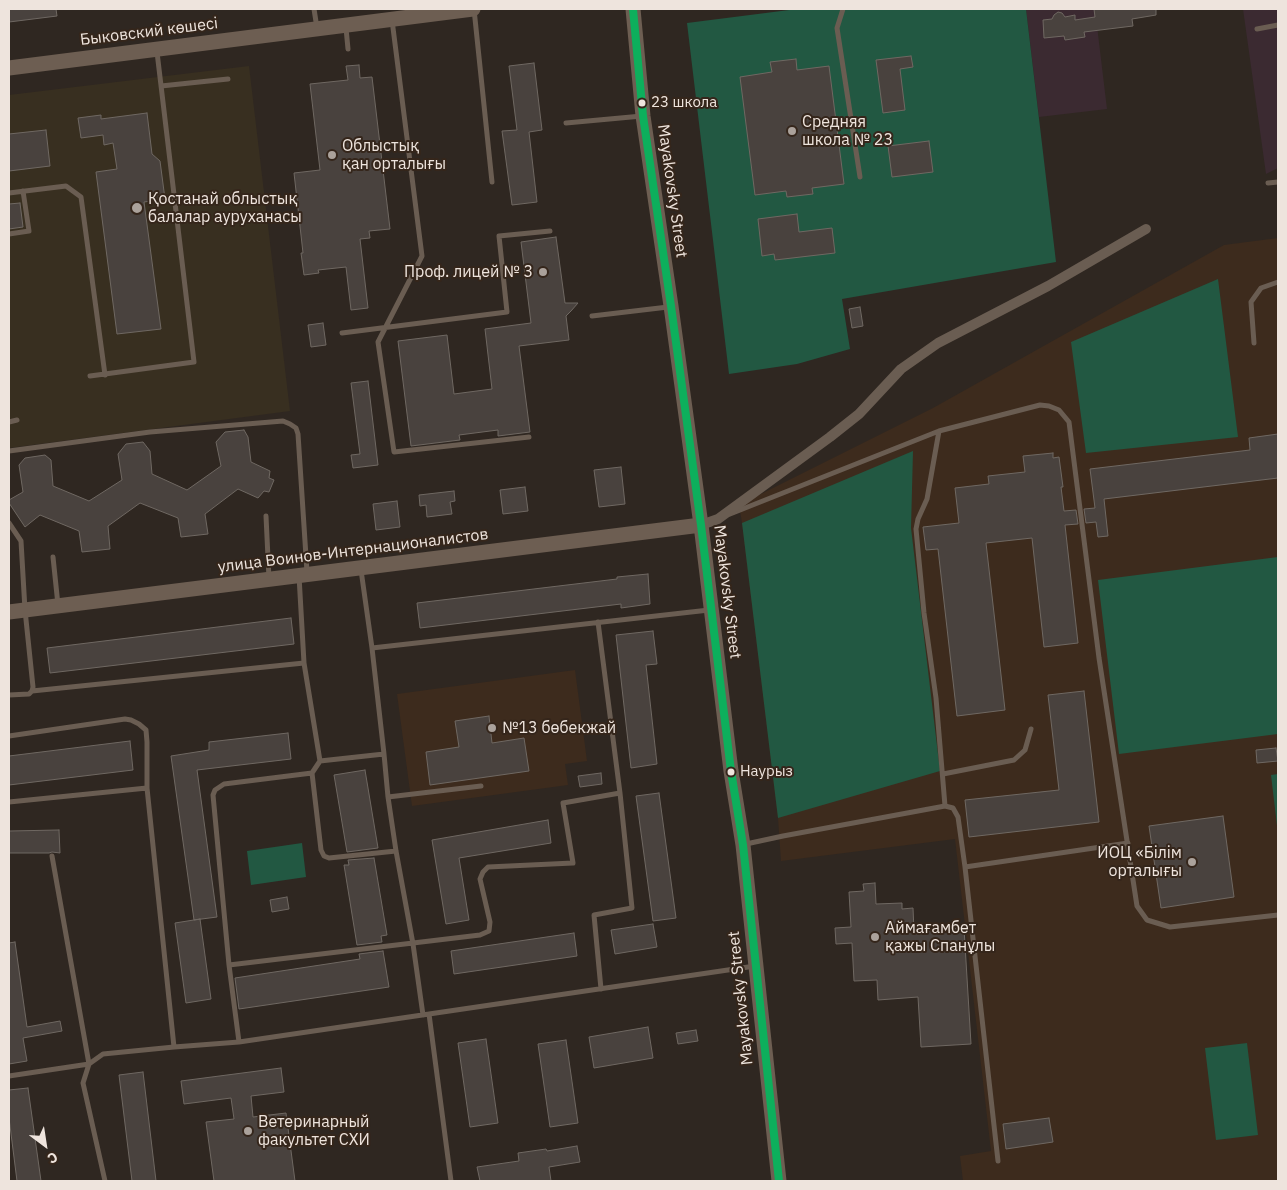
<!DOCTYPE html>
<html>
<head>
<meta charset="utf-8">
<style>
	body { margin:0 }
	#map { position:relative; width:1287px; height:1190px; overflow:hidden; background:#2f2721; font-family:"IBM Plex Sans",sans-serif }
	canvas { display:block }
	.frame { position:absolute; inset:0; border:10px solid #eee4dd; pointer-events:none }
	.north { position:absolute; left:20px; top:1120px; width:50px; height:50px; -webkit-text-stroke:4px #35261b; paint-order:stroke; rotate:149deg; font-size:14px; font-weight:700; line-height:20px; text-align:center; color:#eee4dd }
	.north::after { content:''; display:block; margin:auto; width:18px; height:22px; background:#eee4dd; clip-path:polygon(50% 0,100% 100%,50% 72%,0 100%) }
</style>
</head>
<body>
<div id="map">
<canvas width="1287" height="1190"></canvas>
<div class="frame"></div>
<div class="north">С</div>
</div>
<script>
const ctx = document.querySelector('canvas').getContext('2d');
ctx.lineJoin = 'round';
function paint(path, color) {
  ctx.fillStyle = color;
  ctx.fill(path, 'evenodd');
}
function toPath(rows) {
  const path = new Path2D();
  for (const r of rows) {
    path.moveTo(r[0], r[1]);
    for (let i = 2; i < r.length; i += 2) path.lineTo(r[i], r[i + 1]);
  }
  return path;
}
function strokePath(path, color, width, dash) {
  ctx.strokeStyle = color;
  ctx.lineWidth = width;
  ctx.lineCap = dash ? 'butt' : 'round';
  ctx.setLineDash(dash || []);
  ctx.stroke(path);
}
function write(font, color, halo, rows, align = 'center') {
  ctx.font = font + ' "IBM Plex Sans",sans-serif';
  ctx.lineWidth = 4;
  ctx.setLineDash([]);
  ctx.textBaseline = 'middle';
  ctx.strokeStyle = halo;
  ctx.fillStyle = color;
  for (const [text, x, y, turn = 0] of rows) {
    ctx.save();
    ctx.translate(x, y);
    ctx.rotate((+turn || 0) * Math.PI / 180);
    ctx.textAlign = isNaN(turn) ? turn : align;
    if (halo) ctx.strokeText(text, 0, 0);
    ctx.fillText(text, 0, 0);
    ctx.restore();
  }
}
const commercial = toPath([
	[1026,9,1095,9,1107,109,1039,117],
	[1243,9,1278,9,1278,168,1266,174]
]);
const built = toPath([
	[1278,238,1278,1181,963,1181,960,1156,991,1151,955,839,781,861,778,818,742,523,739,505,933,408,1224,245],
	[575,670,587,761,565,764,568,785,412,806,397,694]
]);
const medical = toPath([
	[249,66,290,411,9,448,9,95]
]);
const green = toPath([
	[797,9,1026,9,1056,262,842,299,850,349,797,364,729,374,687,23],
	[1218,279,1238,437,1086,453,1071,342],
	[913,451,911,528,940,771,778,818,742,523],
	[1278,557,1278,734,1119,754,1098,580],
	[1278,774,1278,834,1271,775],
	[302,843,306,877,251,885,247,851],
	[1247,1043,1258,1135,1216,1140,1205,1048]
]);
const building = toPath([
	[9,9,56,9,57,16,9,22,9,9],
	[1094,9,1156,9,1156,15,1132,19,1133,26,1084,32,1085,37,1065,40,1064,36,1044,38,1043,20,1052,19,1054,15,1058,12,1062,13,1065,17,1075,15,1075,20,1095,17,1094,9],
	[911,56,913,67,900,69,905,110,883,113,876,60,911,56],
	[796,59,797,70,829,66,844,184,812,188,813,194,787,197,786,191,755,195,740,77,772,72,770,62,796,59],
	[534,63,542,130,529,132,537,202,512,205,502,131,517,130,509,66,534,63],
	[359,65,360,78,372,77,390,229,369,231,370,238,360,239,368,308,351,310,346,267,318,270,319,273,304,275,301,253,303,253,294,173,320,170,310,84,348,80,346,66,359,65],
	[147,113,152,154,160,161,165,199,144,202,161,329,117,334,96,172,117,169,113,143,104,145,103,135,81,138,78,118,101,115,101,119,147,113],
	[46,130,50,166,9,171,9,134,46,130],
	[929,141,933,172,892,177,888,146,929,141],
	[20,203,23,227,9,229,9,204,20,203],
	[797,214,799,232,832,228,835,253,775,260,774,254,762,256,758,219,797,214],
	[556,237,565,303,578,303,571,311,566,316,569,340,519,346,530,432,498,436,498,430,459,435,460,440,411,446,398,341,447,335,454,394,492,389,485,329,531,323,521,242,556,237],
	[860,307,863,326,852,328,849,309,860,307],
	[323,323,326,345,311,347,308,325,323,323],
	[368,381,378,465,353,468,351,455,360,454,351,383,368,381],
	[244,430,248,437,251,462,270,471,269,478,274,480,269,492,264,491,258,498,238,489,205,514,208,534,181,537,178,518,140,503,108,526,110,549,82,552,79,531,40,515,25,527,9,503,9,500,23,492,19,465,25,458,45,455,51,460,53,486,89,501,122,480,118,454,126,444,143,442,150,451,152,474,187,490,221,466,216,442,225,432,244,430],
	[1278,434,1278,478,1104,499,1108,536,1098,537,1096,522,1086,523,1084,509,1095,508,1090,469,1250,450,1249,438,1278,434],
	[1053,453,1053,458,1059,457,1063,487,1061,487,1064,511,1076,510,1078,524,1065,525,1078,643,1044,647,1032,538,986,543,1005,710,957,716,938,549,926,550,923,527,959,523,955,488,989,484,988,476,1025,472,1023,456,1053,453],
	[621,467,625,504,599,507,594,470,621,467],
	[525,487,528,511,503,514,500,490,525,487],
	[454,491,455,501,450,502,452,514,427,517,426,505,420,506,419,495,454,491],
	[397,501,400,527,376,530,373,504,397,501],
	[648,574,650,604,621,608,621,604,420,628,417,603,617,579,617,577,648,574],
	[291,618,294,644,50,673,47,648,291,618],
	[653,631,657,664,646,665,657,764,631,768,616,635,653,631],
	[1084,691,1099,822,969,837,965,800,1059,790,1048,695,1084,691],
	[489,716,492,743,524,738,529,771,430,785,426,752,459,747,455,721,489,716],
	[288,733,291,759,197,770,217,917,194,920,171,756,209,750,209,742,288,733],
	[130,741,133,770,9,785,9,756,130,741],
	[1276,748,1278,761,1257,763,1256,750,1276,748],
	[365,770,378,848,347,852,334,775,365,770],
	[601,773,602,784,580,787,578,776,601,773],
	[659,793,676,918,653,921,636,796,659,793],
	[1223,816,1234,897,1161,908,1149,826,1223,816],
	[548,820,551,843,459,858,469,920,446,924,432,840,548,820],
	[59,830,60,853,52,852,49,853,9,853,9,831,59,830],
	[374,858,387,935,381,936,382,942,357,945,344,865,349,865,348,860,374,858],
	[875,883,876,904,902,903,902,909,913,908,914,931,964,928,971,1044,921,1047,918,997,878,1000,877,980,854,981,852,943,836,944,835,928,851,927,849,892,864,891,863,884,875,883],
	[287,897,289,909,272,912,270,900,287,897],
	[200,919,211,999,186,1003,175,923,200,919],
	[653,924,657,947,615,954,611,930,653,924],
	[574,933,577,956,454,974,451,951,574,933],
	[15,942,27,1027,60,1021,62,1031,23,1038,27,1061,9,1064,9,943,15,942],
	[383,951,389,987,239,1009,235,978,360,959,359,954,383,951],
	[648,1027,653,1058,594,1068,589,1037,648,1027],
	[696,1030,698,1041,678,1044,676,1033,696,1030],
	[486,1039,498,1123,470,1127,458,1043,486,1039],
	[566,1040,578,1123,550,1127,538,1044,566,1040],
	[281,1068,284,1092,251,1096,253,1117,286,1113,295,1181,214,1181,206,1122,234,1119,231,1098,184,1104,181,1081,281,1068],
	[143,1072,156,1181,132,1181,119,1075,143,1072],
	[28,1088,41,1181,17,1181,9,1118,9,1090,28,1088],
	[1049,1118,1053,1142,1006,1149,1003,1124,1049,1118],
	[577,1146,580,1162,549,1167,551,1181,480,1181,477,1167,519,1161,518,1153,546,1149,547,1151,577,1146]
]);
const lane = toPath([
	[314,9,317,28],
	[474,9,492,182],
	[843,9,837,28,860,177],
	[392,20,422,256,378,342,394,452,529,437],
	[346,28,348,49],
	[1257,29,1278,25],
	[161,86,228,79],
	[566,123,642,116],
	[1268,183,1278,182],
	[9,193,66,186,81,197,105,375],
	[9,234,29,231,23,191],
	[592,316,668,307],
	[342,333,507,312,499,236,550,231],
	[1254,343,1251,302,1261,288,1278,282],
	[90,376,194,362,157,52],
	[9,422,17,420],
	[939,431,927,499,918,519,916,529,924,613,936,698,945,806],
	[9,451,150,432,283,421,290,424,296,428,298,434,307,572],
	[730,514,939,431,1040,405,1049,406,1059,410,1069,422,1099,658,1137,906,1147,920,1170,927,1278,915],
	[266,516,269,579],
	[9,523,21,541,25,610,33,687,32,691,29,694,9,695],
	[53,557,58,605],
	[361,570,372,648,384,754,388,797,396,851,413,944,423,1015],
	[598,622,620,793],
	[372,648,709,610],
	[32,691,304,663],
	[9,736,125,719,131,720,139,724,146,730,147,742,147,788,174,1047],
	[320,761,384,754],
	[312,773,321,850,324,856,329,858,396,851],
	[943,774,1014,760,1025,750,1031,729],
	[388,797,481,786],
	[9,802,147,788],
	[746,844,783,836,945,806,953,808,958,817,965,867,998,1161],
	[52,856,89,1064,83,1083,105,1181],
	[965,867,1128,843],
	[229,965,480,935,489,931,490,922,480,879,483,872,488,867,573,863,563,803,620,793,632,908,594,915,601,989],
	[429,1014,451,1181],
	[239,1042,229,965,213,795,215,790,224,784,312,773,320,761,304,663,299,576],
	[9,1076,89,1064,103,1054,174,1047,239,1042,755,966]
]);
const street = toPath([
	[701,525,718,519,830,437,859,414,901,369,938,343,1048,286,1146,229]
]);
const secondary = toPath([
	[633,9,643,116,671,306,701,525,731,771,743,845,779,1181],
	[9,68,473,9],
	[9,612,701,525]
]);
const bus1 = toPath([
	[633,9,643,116,671,306,701,525,731,771,743,845,779,1181]
]);
const markers = [
	[642,103,4.5,"#eee4dd"],
	[792,131,5,"#aba29b"],
	[332,155,5,"#aba29b"],
	[137,208,6,"#aba29b"],
	[543,272,5,"#aba29b"],
	[492,728,5,"#aba29b"],
	[731,772,4.5,"#eee4dd"],
	[1192,862,5,"#aba29b"],
	[875,937,5,"#aba29b"],
	[248,1131,5,"#aba29b"]
];
const busNames = [
	["23 школа",651,103],
	["Наурыз",740,772]
];
const streetNames = [
	["Быковский көшесі",149,32,-7],
	["Mayakovsky Street",672,191,82],
	["улица Воинов-Интернационалистов",353,551,-7],
	["Mayakovsky Street",727,592,83],
	["Mayakovsky Street",741,998,-96]
];
const poiNames = [
	["Средняя",802,122],
	["школа № 23",802,140],
	["Облыстық",342,146],
	["қан орталығы",342,164],
	["Қостанай облыстық",148,199],
	["балалар ауруханасы",148,217],
	["Проф. лицей № 3",533,272,"right"],
	["№13 бөбекжай",502,728],
	["ИОЦ «Білім",1182,853,"right"],
	["орталығы",1182,871,"right"],
	["Аймағамбет",885,928],
	["қажы Спанұлы",885,946],
	["Ветеринарный",258,1122],
	["факультет СХИ",258,1140]
];
paint(commercial, '#3b2a31');
paint(built, '#3d2b1d');
paint(medical, '#382f20');
paint(green, '#225842');
paint(building, '#49423e');
strokePath(building, '#6f6862', 1);
strokePath(lane, '#6a5d52', 5);
strokePath(street, '#6a5d52', 10);
strokePath(secondary, '#6d5e52', 15);
strokePath(bus1, '#0daf5c', 8);
for (const [x, y, r, color] of markers) {
  const dot = new Path2D();
  dot.arc(x, y, r, 0, 2 * Math.PI);
  ctx.fillStyle = color;
  ctx.fill(dot);
  strokePath(dot, '#35261b', 2);
}
write('15px', '#eee4dd', '#35261b', busNames, 'left');
write('16px', '#eee4dd', '#35261b', streetNames);
write('16px', '#eee4dd', '#35261b', poiNames, 'left');
</script>
</body>
</html>
